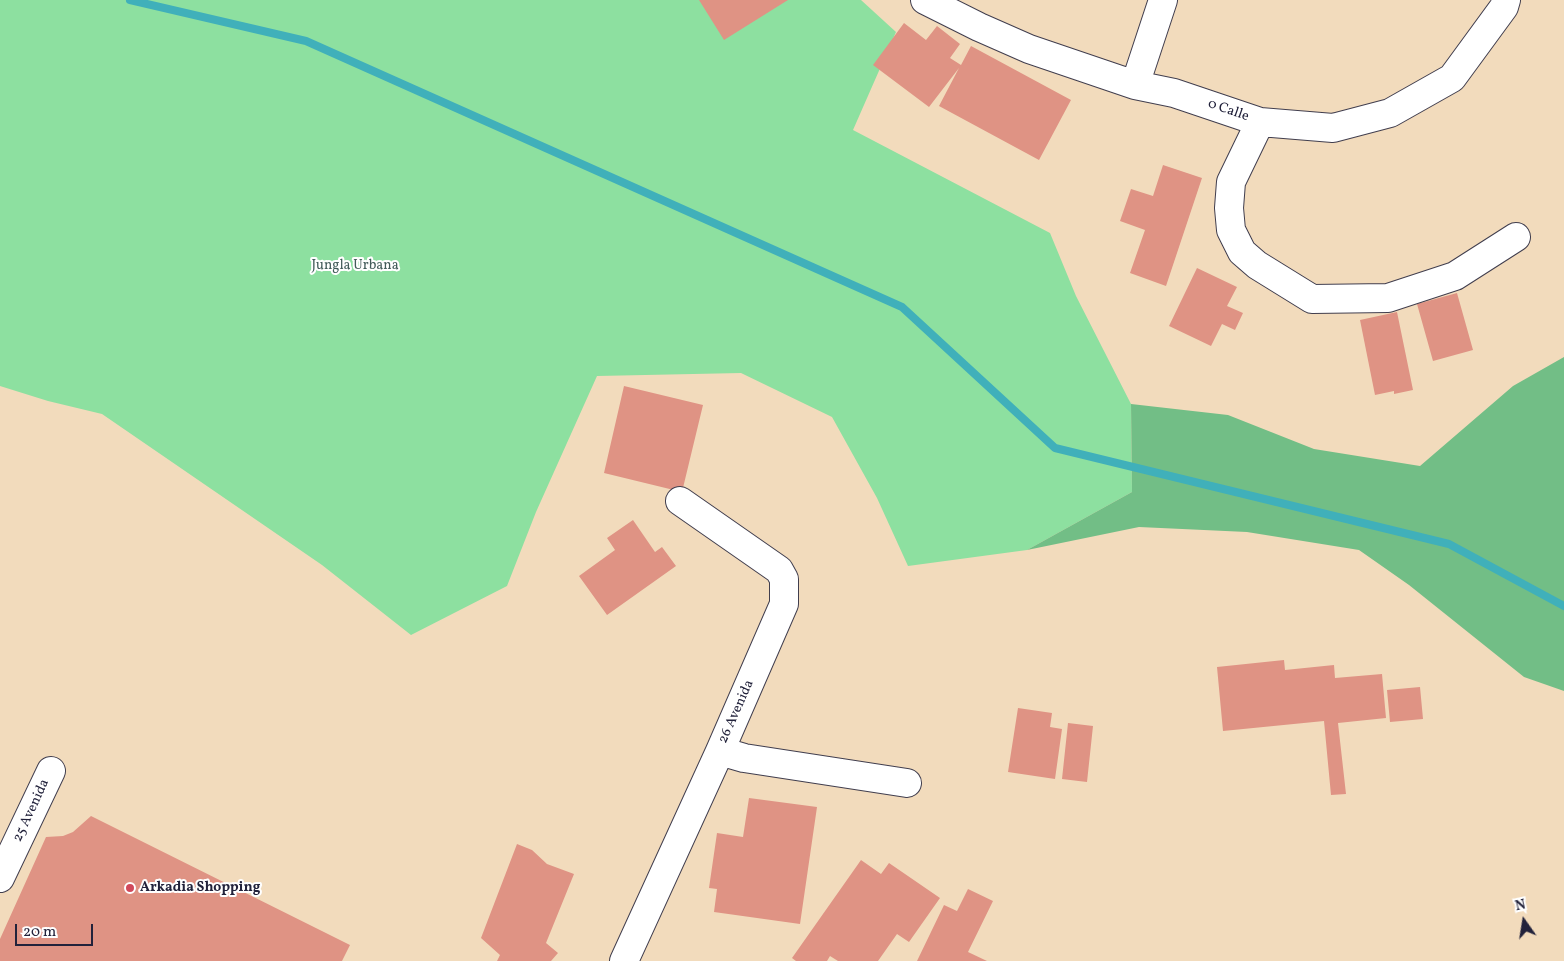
<!DOCTYPE html>
<html>
<head>
<meta charset="utf-8">
<style>
	body { margin:0 }
	#map { position:relative; width:1564px; height:961px; overflow:hidden; background:#f2dbbc; font-family:Vollkorn,serif }
	canvas { display:block }
	.north { position:absolute; left:1499px; top:896px; width:50px; height:50px; -webkit-text-stroke:4px #fff; paint-order:stroke; rotate:347deg; font-size:14px; font-weight:700; line-height:20px; text-align:center; color:#22223b }
	.north::after { content:''; display:block; margin:auto; width:18px; height:22px; background:#22223b; clip-path:polygon(50% 0,100% 100%,50% 72%,0 100%) }
	.scale { position:absolute; left:15px; top:924px; width:78px; height:22px; box-sizing:border-box; border:2px solid #22223b; border-top:0; padding-left:6px; font-size:15px; line-height:18px; white-space:nowrap; color:#22223b; -webkit-text-stroke:4px #fff; paint-order:stroke }
</style>
</head>
<body>
<div id="map">
<canvas width="1564" height="961"></canvas>
<div class="north">N</div>
<div class="scale">20 m</div>
</div>
<script>
const ctx = document.querySelector('canvas').getContext('2d');
ctx.lineJoin = 'round';
function paint(path, color) {
  ctx.fillStyle = color;
  ctx.fill(path, 'evenodd');
}
function toPath(rows) {
  const path = new Path2D();
  for (const r of rows) {
    path.moveTo(r[0], r[1]);
    for (let i = 2; i < r.length; i += 2) path.lineTo(r[i], r[i + 1]);
  }
  return path;
}
function strokePath(path, color, width, dash) {
  ctx.strokeStyle = color;
  ctx.lineWidth = width;
  ctx.lineCap = dash ? 'butt' : 'round';
  ctx.setLineDash(dash || []);
  ctx.stroke(path);
}
function write(font, color, halo, rows, align = 'center') {
  ctx.font = font + ' Vollkorn,serif';
  ctx.lineWidth = 4;
  ctx.setLineDash([]);
  ctx.textBaseline = 'middle';
  ctx.strokeStyle = halo;
  ctx.fillStyle = color;
  for (const [text, x, y, turn = 0] of rows) {
    ctx.save();
    ctx.translate(x, y);
    ctx.rotate((+turn || 0) * Math.PI / 180);
    ctx.textAlign = isNaN(turn) ? turn : align;
    if (halo) ctx.strokeText(text, 0, 0);
    ctx.fillText(text, 0, 0);
    ctx.restore();
  }
}
const green = toPath([
	[0,0,861,0,896,32,853,130,1050,233,1076,296,1131,404,1132,492,1027,550,908,566,877,498,832,417,741,373,597,376,536,512,507,586,411,635,322,565,102,414,48,401,0,386]
]);
const forest = toPath([
	[1564,357,1564,691,1524,677,1409,585,1359,550,1247,532,1139,527,1027,550,1132,492,1131,404,1228,415,1314,449,1420,466,1513,386]
]);
const stream = toPath([
	[130,0,306,41,902,307,1055,448,1449,544,1564,606]
]);
const building = toPath([
	[699,0,788,0,724,40],
	[904,23,926,40,937,26,960,44,950,58,961,65,971,46,1071,100,1039,160,939,106,959,68,929,107,873,65],
	[1163,165,1202,178,1166,286,1130,273,1145,230,1120,221,1131,189,1153,196],
	[1197,268,1237,287,1227,306,1243,313,1235,330,1222,324,1211,346,1169,326],
	[1457,293,1473,350,1433,361,1417,304],
	[1397,312,1413,390,1394,394,1394,391,1375,395,1360,320],
	[624,386,703,405,682,492,604,473],
	[633,520,655,552,662,547,676,566,607,615,579,576,615,550,607,538],
	[1284,660,1285,670,1334,665,1335,678,1382,674,1386,718,1338,723,1346,794,1331,795,1324,721,1223,731,1217,667],
	[1420,687,1423,719,1390,722,1387,690],
	[1018,708,1052,713,1050,727,1062,729,1055,779,1008,772],
	[1068,723,1093,726,1087,782,1062,779],
	[749,798,817,807,800,924,714,912,717,889,709,888,717,833,743,837],
	[91,816,350,945,342,961,0,961,0,939,46,837,63,836,73,832],
	[517,844,532,850,547,864,574,874,546,943,558,953,551,961,497,961,500,955,481,938],
	[861,860,881,874,889,863,940,898,909,942,897,934,878,961,838,961,830,956,827,961,796,961,792,958],
	[968,889,993,901,968,952,987,961,917,961,944,905,957,911]
]);
const minor = toPath([
	[925,0,979,27,1029,49,1135,85,1174,93,1260,122,1333,128,1390,113,1452,78,1504,7,1506,0],
	[1135,85,1163,0],
	[1260,122,1231,182,1229,208,1231,230,1242,252,1257,265,1312,299,1388,298,1455,276,1516,237],
	[720,751,744,758,907,783],
	[0,878,51,771],
	[624,961,720,751,784,604,784,579,779,570,680,501]
]);
const markers = [
	[130,888,5,"#d1495b"]
];
const streetNames = [
	["0 Calle",1228,111,19],
	["26 Avenida",737,712,-66],
	["25 Avenida",32,811,-65]
];
const parkNames = [
	["Jungla Urbana",355,266]
];
const poiNames = [
	["Arkadia Shopping",140,888]
];
paint(green, '#8de0a0');
paint(forest, '#72be86');
strokePath(stream, '#40b0ba', 8);
paint(building, '#df9384');
strokePath(minor, '#413e4e', 30);
strokePath(minor, '#fff', 28);
for (const [x, y, r, color] of markers) {
  const dot = new Path2D();
  dot.arc(x, y, r, 0, 2 * Math.PI);
  ctx.fillStyle = color;
  ctx.fill(dot);
  strokePath(dot, '#fff', 2);
}
write('14px', '#22223b', '#fff', streetNames);
write('14px', '#425b59', '#fff', parkNames);
write('bold 14px', '#22223b', '#fff', poiNames, 'left');
</script>
</body>
</html>
